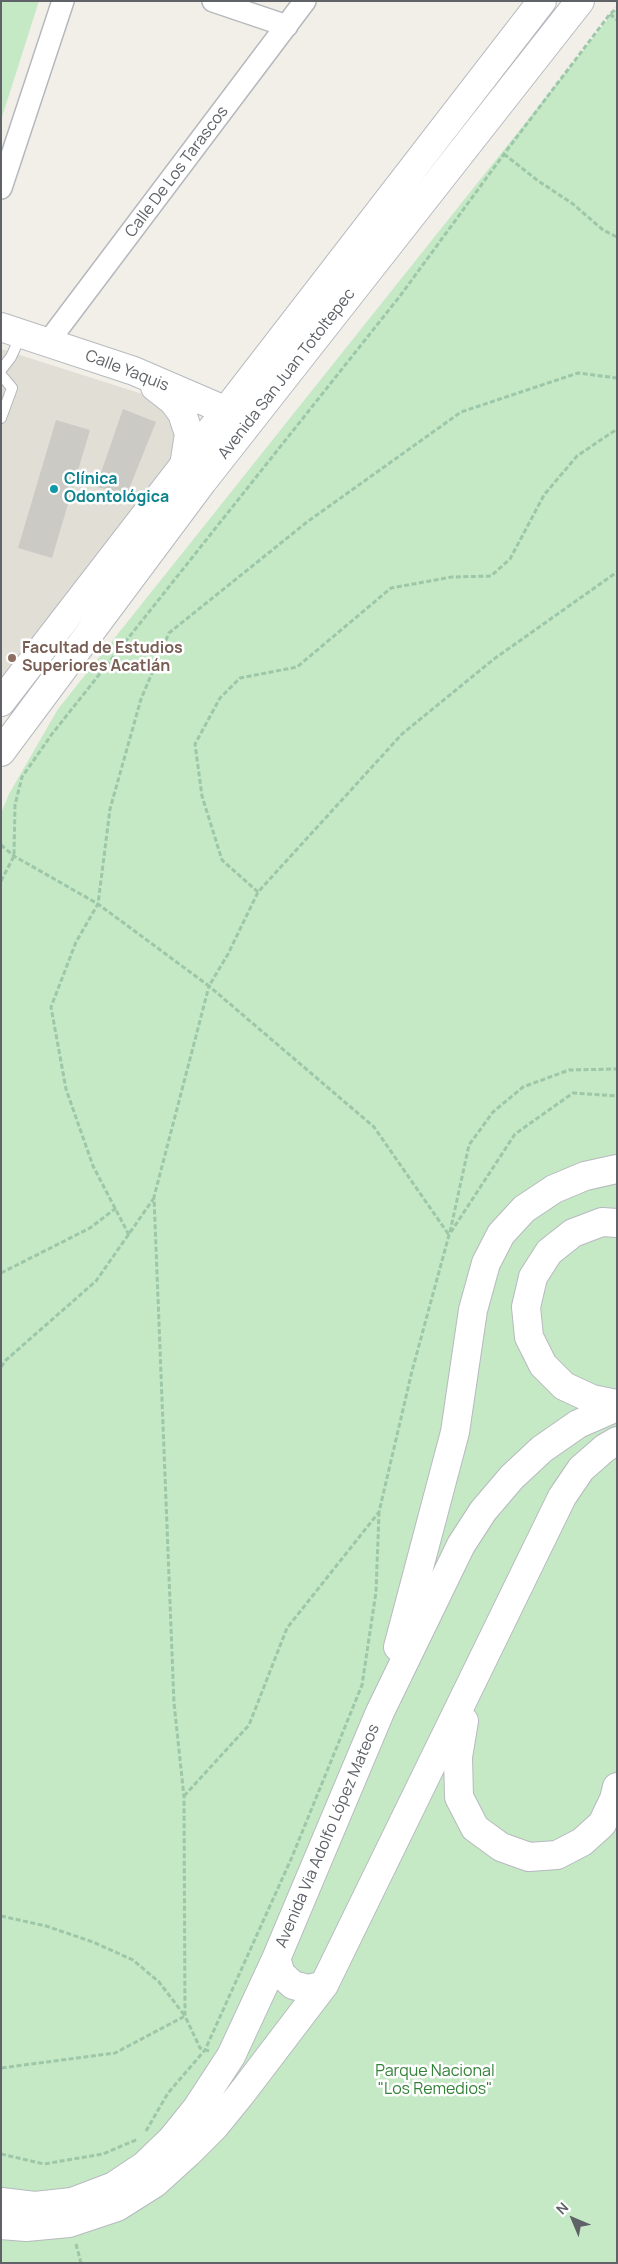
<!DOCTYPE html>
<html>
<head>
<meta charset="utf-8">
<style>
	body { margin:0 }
	#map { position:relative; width:618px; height:2264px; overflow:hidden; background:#f1efe8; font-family:Manrope,sans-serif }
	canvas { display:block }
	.frame { position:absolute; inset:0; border:2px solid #5f6368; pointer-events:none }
	.north { position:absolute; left:548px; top:2194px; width:50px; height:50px; -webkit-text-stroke:4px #fff; paint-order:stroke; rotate:315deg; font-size:14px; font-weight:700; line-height:20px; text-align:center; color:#5f6368 }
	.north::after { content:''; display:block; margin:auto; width:18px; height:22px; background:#5f6368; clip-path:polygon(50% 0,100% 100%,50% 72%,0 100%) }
</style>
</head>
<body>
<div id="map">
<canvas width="618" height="2264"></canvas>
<div class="frame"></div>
<div class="north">N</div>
</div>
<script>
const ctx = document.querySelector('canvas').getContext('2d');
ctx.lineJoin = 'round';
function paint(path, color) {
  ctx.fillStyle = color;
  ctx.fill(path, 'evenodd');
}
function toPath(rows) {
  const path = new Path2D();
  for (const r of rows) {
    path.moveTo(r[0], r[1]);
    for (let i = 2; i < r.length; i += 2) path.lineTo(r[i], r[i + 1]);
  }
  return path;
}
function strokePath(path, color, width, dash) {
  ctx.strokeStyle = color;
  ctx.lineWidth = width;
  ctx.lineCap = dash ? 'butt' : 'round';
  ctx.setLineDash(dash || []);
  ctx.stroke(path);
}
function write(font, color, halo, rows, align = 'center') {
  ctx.font = font + ' Manrope,sans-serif';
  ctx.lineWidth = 5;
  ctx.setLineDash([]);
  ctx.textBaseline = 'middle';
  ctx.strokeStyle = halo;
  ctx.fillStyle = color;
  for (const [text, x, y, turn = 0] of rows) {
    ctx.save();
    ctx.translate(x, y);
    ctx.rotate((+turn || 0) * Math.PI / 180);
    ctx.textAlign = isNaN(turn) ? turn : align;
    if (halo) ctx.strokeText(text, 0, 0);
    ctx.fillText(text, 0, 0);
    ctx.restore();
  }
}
const education = toPath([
	[1,349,155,398,172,419,177,437,175,458,1,686]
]);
const green = toPath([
	[1,1,39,1,1,120],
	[617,8,617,2263,1,2263,1,813,9,794,58,709]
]);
const building = toPath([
	[123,409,156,422,127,494,96,487],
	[56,420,90,430,52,558,18,548]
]);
const path = toPath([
	[610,14,617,20],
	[504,154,537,180,573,204,603,230,617,237],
	[1,845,14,856,98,904,209,986,228,954,258,892,402,734,494,659,617,572],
	[1,881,14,856,15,805,22,777,52,734,400,296,504,154,610,14,617,8],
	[258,892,222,860,202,796,195,744,220,698,240,678,297,667,391,588,452,577,491,576,510,559,544,495,577,456,617,429],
	[450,1232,469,1145,493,1112,523,1087,569,1070,617,1069],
	[129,1235,93,1166,66,1089,51,1007,76,942,98,904,110,809,141,699,169,633,307,522,461,412,578,373,617,378],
	[1,1273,90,1228,116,1208],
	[1,1367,6,1360,96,1281,154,1198],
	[184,1796,249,1725,287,1628,379,1512,412,1371,449,1235,515,1134,573,1093,617,1096],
	[1,1916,46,1926,93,1942,133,1960,159,1982,185,2016,115,2053,1,2068],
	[209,2051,200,2048,185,2016,184,1797,174,1703,154,1197,209,986,374,1127,449,1235],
	[146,2131,168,2093,205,2050,292,1857,362,1685,376,1592,379,1513],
	[1,2154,44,2164,103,2154,138,2139],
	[76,2244,81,2263]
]);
const service = toPath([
	[1,370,11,357,21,335],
	[1,375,12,388,1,418]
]);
const minor = toPath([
	[213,1,287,26],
	[1,188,63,1],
	[48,342,305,1]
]);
const secondary = toPath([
	[1,327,134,371,243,418],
	[155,387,173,401,182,413,189,434,184,466],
	[1,702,542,1],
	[1,752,203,481,580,1],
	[617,1223,602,1222,573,1233,549,1252,533,1277,526,1307,529,1337,543,1365,564,1386,592,1399,617,1404],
	[398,1647,455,1432,473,1310,486,1263,501,1234,524,1209,554,1189,585,1176,617,1169],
	[464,1721,458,1757,459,1797,475,1828,501,1847,529,1857,557,1855,582,1842,602,1824,614,1799,617,1787],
	[276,1959,281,1974,293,1985,308,1989,324,1985],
	[1,2202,35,2206,72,2202,114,2186,144,2166,172,2139,197,2108,231,2056,276,1959,380,1712,461,1545,483,1511,512,1477,542,1449,578,1424,617,1407],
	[1,2225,26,2227,69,2223,117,2207,155,2183,188,2153,215,2126,241,2094,324,1985,562,1497,581,1469,605,1448,617,1441]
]);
const markers = [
	[54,489,5,"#0f9aa8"],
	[12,658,5,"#8d6e63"]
];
const streetNames = [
	["Calle De Los Tarascos",177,172,-53],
	["Calle Yaquis",127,371,21],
	["Avenida San Juan Totoltepec",287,374,-52],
	["Avenida Via Adolfo López Mateos",328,1836,-67]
];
const cultureNames = [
	["Clínica",64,480],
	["Odontológica",64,498]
];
const educationNames = [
	["Facultad de Estudios",22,649],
	["Superiores Acatlán",22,667]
];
const parkNames = [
	["Parque Nacional",435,2072],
	["\"Los Remedios\"",435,2090]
];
paint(education, '#e1ded6');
paint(green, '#c5e8c5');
paint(building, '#cccac5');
strokePath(service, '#b5b8bc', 12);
strokePath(minor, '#b5b8bc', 24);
strokePath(secondary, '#b6babf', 30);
strokePath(path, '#9cc7a9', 3, [5, 2.5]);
strokePath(service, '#fff', 10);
strokePath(minor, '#fff', 21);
strokePath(secondary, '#fff', 28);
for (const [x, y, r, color] of markers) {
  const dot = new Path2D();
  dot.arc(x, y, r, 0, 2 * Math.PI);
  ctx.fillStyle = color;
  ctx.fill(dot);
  strokePath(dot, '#fff', 2);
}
write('16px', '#5f6368', '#fff', streetNames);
write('bold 16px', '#0d838f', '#fff', cultureNames, 'left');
write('bold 16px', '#785e54', '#fff', educationNames, 'left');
write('16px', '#348238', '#fff', parkNames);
</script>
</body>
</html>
